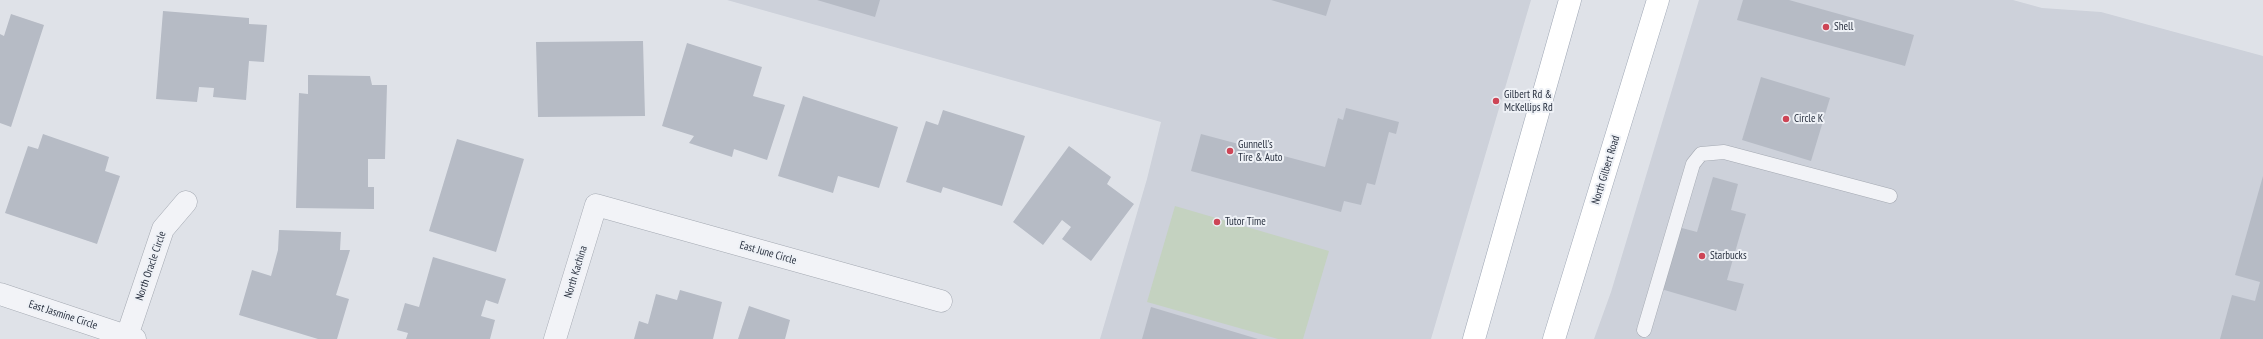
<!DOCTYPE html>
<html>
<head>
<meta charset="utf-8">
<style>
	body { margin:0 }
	canvas { display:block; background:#dfe2e8 }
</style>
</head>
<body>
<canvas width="2263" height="339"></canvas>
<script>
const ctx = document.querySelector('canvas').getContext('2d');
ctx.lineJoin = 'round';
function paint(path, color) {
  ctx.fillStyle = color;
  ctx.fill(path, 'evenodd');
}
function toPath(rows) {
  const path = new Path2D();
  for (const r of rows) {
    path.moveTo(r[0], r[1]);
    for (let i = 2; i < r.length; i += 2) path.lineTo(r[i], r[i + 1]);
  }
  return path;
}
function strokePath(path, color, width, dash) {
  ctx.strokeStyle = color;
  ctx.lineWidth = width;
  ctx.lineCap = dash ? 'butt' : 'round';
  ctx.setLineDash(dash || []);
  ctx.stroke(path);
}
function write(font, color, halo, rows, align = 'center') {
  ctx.font = font + ' "PT Sans Narrow",sans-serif';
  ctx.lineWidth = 4;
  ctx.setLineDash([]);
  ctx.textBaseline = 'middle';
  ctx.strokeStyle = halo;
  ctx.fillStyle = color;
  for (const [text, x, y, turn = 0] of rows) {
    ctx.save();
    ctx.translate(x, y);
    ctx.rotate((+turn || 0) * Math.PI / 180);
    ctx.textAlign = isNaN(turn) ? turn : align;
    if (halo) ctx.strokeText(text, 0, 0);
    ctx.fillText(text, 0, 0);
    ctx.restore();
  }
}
const built = toPath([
	[727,0,1531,0,1431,339,1100,339,1147,179,1161,122],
	[1699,0,2013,0,2042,8,2101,12,2263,56,2263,339,1594,339,1611,292]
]);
const green = toPath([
	[1175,206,1329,251,1303,339,1278,339,1147,302]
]);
const building = toPath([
	[817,0,880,0,875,17],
	[1271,0,1331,0,1326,16],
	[1743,0,1789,0,1914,35,1905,66,1737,20],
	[163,11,249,18,249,24,267,25,264,62,249,61,246,100,213,97,214,88,199,87,197,102,156,99],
	[11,14,44,25,11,127,0,123,0,34,4,36],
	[643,41,645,116,538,117,536,42],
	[687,43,762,67,753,96,785,105,767,160,734,149,732,157,689,143,694,136,662,126],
	[308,75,370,76,372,85,387,85,385,159,368,159,368,187,374,187,374,209,296,208,299,93,308,94],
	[1761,77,1830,98,1811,161,1742,140],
	[803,96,898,127,879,188,838,176,833,193,778,176],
	[1346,108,1399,122,1396,134,1389,132,1375,185,1367,183,1361,205,1344,201,1341,212,1191,171,1201,134,1325,167,1338,118,1343,120],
	[943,110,1025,136,1002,206,943,187,941,193,906,182,926,121,938,125],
	[43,134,109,157,105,171,120,176,97,244,5,213,28,146,38,149],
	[457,139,524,159,496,252,429,231],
	[1069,146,1111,177,1107,184,1134,204,1091,261,1062,239,1071,227,1062,220,1043,245,1013,222],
	[2263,176,2263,339,2220,339,2232,295,2255,301,2260,282,2235,275],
	[1713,177,1738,184,1731,210,1746,214,1727,280,1744,284,1736,311,1661,289,1678,227,1697,232],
	[279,230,341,232,340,250,350,250,336,295,349,299,337,339,318,339,239,315,252,270,271,276,278,250],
	[433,257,506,279,498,304,486,300,481,316,495,320,490,339,406,339,408,333,397,330,405,303,419,307],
	[680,290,722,302,713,339,634,339,639,321,648,324,656,294,677,300],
	[749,306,790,320,785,339,738,339],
	[1151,307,1258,339,1142,339]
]);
const lane = toPath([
	[1644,330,1693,164,1701,154,1724,152,1890,196]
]);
const street = toPath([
	[0,294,135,339],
	[126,339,163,229,186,202],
	[555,339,596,205,941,301]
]);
const primary = toPath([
	[1474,339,1570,0],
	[1554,339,1658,0]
]);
const markers = [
	[1826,27,4,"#cd4556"],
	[1496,101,4,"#cd4556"],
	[1786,119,4,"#cd4556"],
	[1230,151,4,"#cd4556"],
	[1217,222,4,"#cd4556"],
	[1702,256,4,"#cd4556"]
];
const poiNames = [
	["Shell",1834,27],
	["Gilbert Rd &",1504,95],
	["McKellips Rd",1504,108],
	["Circle K",1794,119],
	["Gunnell's",1238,145],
	["Tire & Auto",1238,158],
	["Tutor Time",1225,222],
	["Starbucks",1710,256]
];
const streetNames = [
	["North Gilbert Road",1606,170,-73],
	["East June Circle",768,253,16],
	["North Oracle Circle",151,266,-71],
	["North Kachina",576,272,-73],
	["East Jasmine Circle",63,315,18]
];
paint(built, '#cdd1da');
paint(green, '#c4d2c0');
paint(building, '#b6bbc5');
strokePath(lane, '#a4a9b2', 15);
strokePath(street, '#a4a9b2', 23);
strokePath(primary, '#9ea6b4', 23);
strokePath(lane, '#f2f3f7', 14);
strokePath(street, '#f2f3f7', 22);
strokePath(primary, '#fff', 22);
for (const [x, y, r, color] of markers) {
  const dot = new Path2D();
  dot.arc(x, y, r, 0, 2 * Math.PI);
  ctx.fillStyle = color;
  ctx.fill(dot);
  strokePath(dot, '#eef1f6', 1.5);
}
write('11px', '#28303f', '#eef1f6', poiNames, 'left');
write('11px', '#28303f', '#eef1f6', streetNames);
</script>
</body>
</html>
